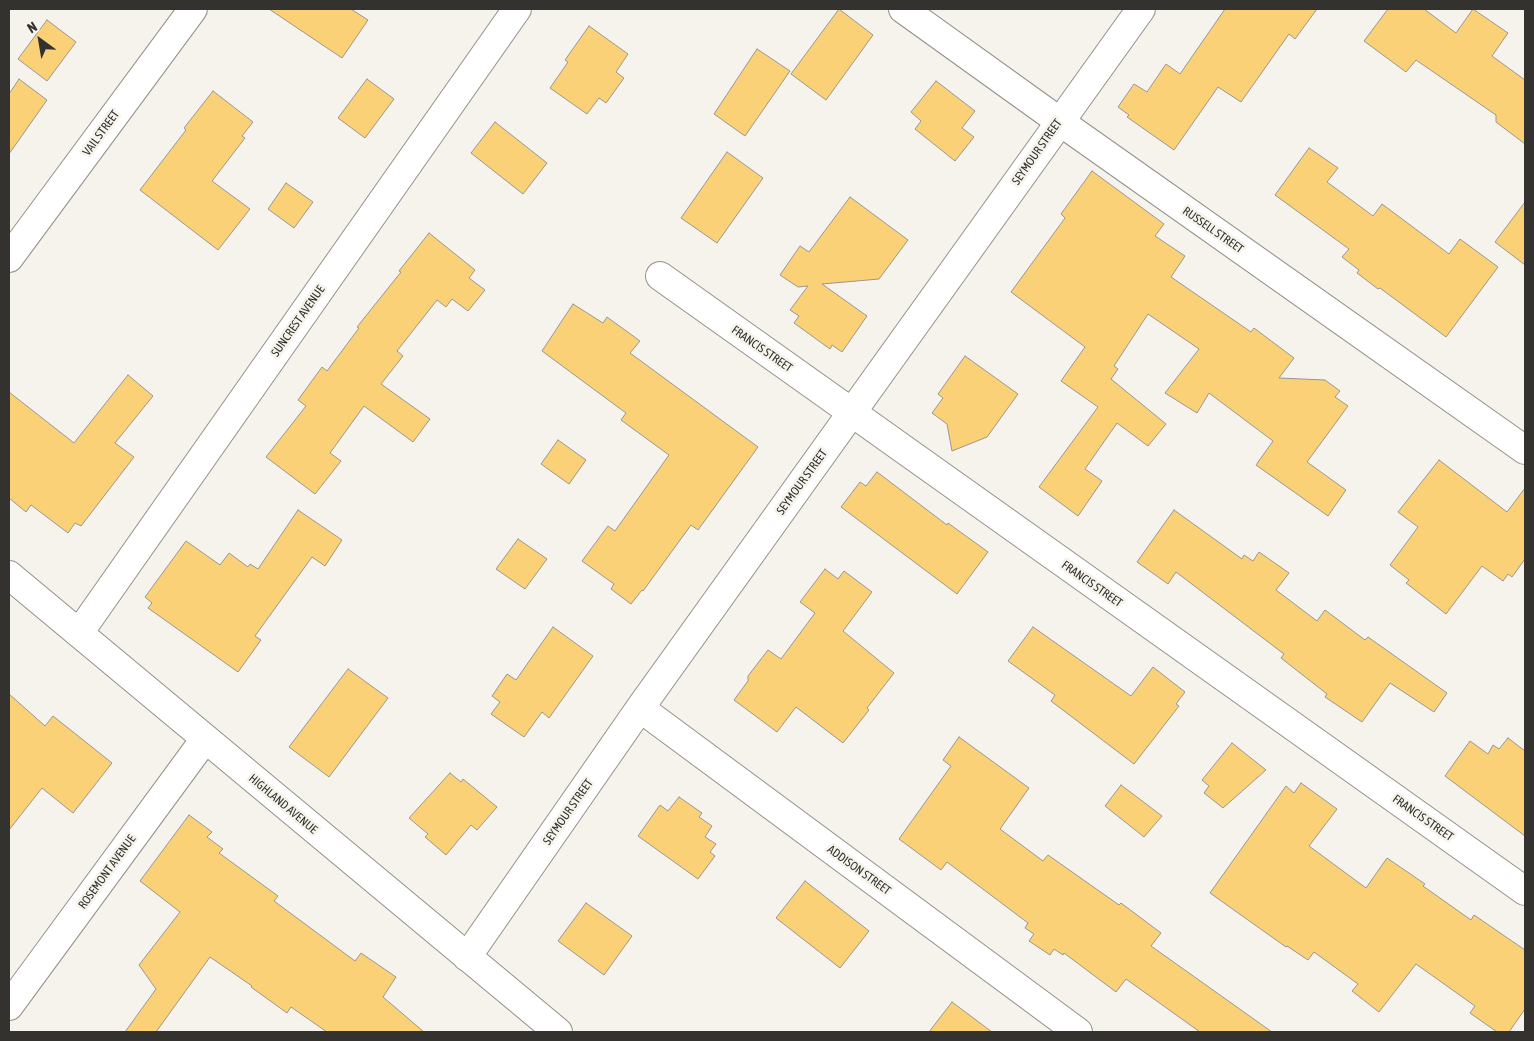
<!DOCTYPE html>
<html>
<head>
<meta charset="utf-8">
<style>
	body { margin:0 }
	#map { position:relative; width:1534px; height:1041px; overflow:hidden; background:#f6f3ec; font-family:"Asap Condensed",sans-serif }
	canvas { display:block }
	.frame { position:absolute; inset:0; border:10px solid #33322f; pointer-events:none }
	.north { position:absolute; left:15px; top:15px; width:50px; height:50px; -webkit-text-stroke:4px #f6f3ec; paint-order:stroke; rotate:328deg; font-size:14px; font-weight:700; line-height:20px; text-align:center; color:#33322f }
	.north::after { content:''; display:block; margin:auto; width:18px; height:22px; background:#33322f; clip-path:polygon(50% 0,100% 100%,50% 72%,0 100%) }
</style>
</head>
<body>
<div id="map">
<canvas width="1534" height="1041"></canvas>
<div class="frame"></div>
<div class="north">N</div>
</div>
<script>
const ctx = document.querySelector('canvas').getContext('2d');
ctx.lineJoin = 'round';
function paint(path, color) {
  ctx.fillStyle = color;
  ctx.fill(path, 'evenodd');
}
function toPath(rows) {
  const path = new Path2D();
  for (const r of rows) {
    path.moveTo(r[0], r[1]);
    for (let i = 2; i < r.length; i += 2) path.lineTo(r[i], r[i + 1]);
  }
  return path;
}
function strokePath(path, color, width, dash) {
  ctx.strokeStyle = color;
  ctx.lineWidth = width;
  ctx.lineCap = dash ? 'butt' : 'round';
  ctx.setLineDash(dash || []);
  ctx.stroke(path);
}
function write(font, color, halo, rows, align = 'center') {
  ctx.font = font + ' "Asap Condensed",sans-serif';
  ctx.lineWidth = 5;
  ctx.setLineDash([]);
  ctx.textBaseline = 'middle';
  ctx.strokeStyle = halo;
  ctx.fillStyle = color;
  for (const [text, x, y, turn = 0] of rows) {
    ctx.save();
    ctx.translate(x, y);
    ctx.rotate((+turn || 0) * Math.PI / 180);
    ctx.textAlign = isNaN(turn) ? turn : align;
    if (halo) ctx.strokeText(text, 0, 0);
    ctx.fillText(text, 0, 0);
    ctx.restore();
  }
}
const building = toPath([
	[269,9,351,9,368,20,342,58,269,9],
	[839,9,873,35,826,100,791,74,839,9],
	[1225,9,1317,9,1295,39,1289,34,1241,102,1218,87,1174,150,1127,117,1129,115,1118,107,1134,84,1147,92,1166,64,1180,74,1225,9],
	[1388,9,1424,9,1456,33,1473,9,1508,33,1492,56,1525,80,1525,144,1496,122,1496,115,1416,60,1406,72,1364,41,1388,9],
	[47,20,76,42,47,81,18,59,47,20],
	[589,26,628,54,616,72,624,78,606,103,599,98,587,114,550,88,568,62,565,60,589,26],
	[757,49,790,71,745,136,714,114,757,49],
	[19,79,47,100,9,154,9,94,19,79],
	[367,79,394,99,365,138,338,118,367,79],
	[936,81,975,111,962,128,974,137,955,161,915,129,921,121,911,112,936,81],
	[213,91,253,122,242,136,245,138,212,181,250,209,218,250,140,190,186,130,184,128,213,91],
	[495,122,547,163,523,194,471,153,495,122],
	[1309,148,1338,168,1327,182,1373,216,1382,204,1449,254,1460,239,1498,267,1446,337,1380,288,1378,289,1357,273,1359,270,1342,257,1349,249,1275,195,1309,148],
	[727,152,763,178,717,243,681,218,727,152],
	[1092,171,1164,224,1155,236,1185,256,1171,277,1251,332,1254,328,1294,358,1279,378,1325,380,1340,391,1335,397,1348,406,1307,462,1346,490,1328,516,1256,465,1273,441,1209,393,1197,413,1165,393,1199,349,1148,314,1114,366,1118,369,1111,379,1166,424,1148,446,1117,423,1085,469,1102,481,1078,516,1039,487,1098,407,1061,381,1085,347,1011,292,1065,218,1061,214,1092,171],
	[286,183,313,202,294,228,268,209,286,183],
	[850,197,908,240,879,279,822,284,867,316,842,352,832,345,830,349,794,323,799,316,790,310,808,286,798,287,780,275,800,246,809,252,850,197],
	[1525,202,1525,265,1495,242,1525,202],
	[429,233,475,270,469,278,485,290,468,311,452,299,446,307,437,300,397,351,403,356,381,384,430,419,413,442,364,406,330,453,341,461,315,494,266,457,306,406,298,400,322,367,327,371,359,328,357,327,401,272,399,271,429,233],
	[573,304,603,323,607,317,640,341,630,353,758,447,698,530,691,525,643,591,642,590,631,604,611,589,614,584,582,561,608,526,615,531,669,455,621,420,626,413,542,351,573,304],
	[965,356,1018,394,987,437,952,451,947,424,932,413,943,398,938,394,965,356],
	[128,375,153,396,115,443,134,457,81,526,75,523,68,533,31,505,26,512,9,498,9,392,74,443,128,375],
	[558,440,586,460,569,484,541,464,558,440],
	[1439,460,1507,512,1525,488,1525,559,1512,577,1508,574,1503,581,1482,566,1446,614,1406,583,1409,580,1390,565,1418,527,1398,512,1439,460],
	[877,472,947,525,948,523,988,552,957,594,841,507,860,482,866,486,877,472],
	[298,510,342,540,325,566,312,557,255,636,261,640,238,672,148,608,152,603,145,597,186,541,220,565,229,553,248,567,250,564,258,569,298,510],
	[1174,510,1242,559,1244,555,1253,561,1259,552,1289,573,1276,590,1317,621,1325,610,1365,640,1368,637,1447,693,1434,712,1390,683,1362,722,1325,697,1327,694,1281,658,1284,654,1176,572,1168,584,1137,562,1174,510],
	[518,539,547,559,525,589,496,569,518,539],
	[825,569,838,579,844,571,872,592,843,631,894,673,867,708,869,710,843,743,796,707,777,732,734,700,748,681,748,676,768,650,781,659,815,613,800,602,825,569],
	[553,627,593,656,549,718,542,712,524,737,491,714,500,702,492,696,507,674,516,680,553,627],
	[1033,627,1131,696,1153,667,1185,692,1176,704,1179,706,1134,764,1051,701,1055,695,1008,661,1033,627],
	[348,669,388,698,329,777,289,747,348,669],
	[9,694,45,726,53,716,112,763,73,813,42,788,9,830,9,694],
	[959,737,1029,788,1000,829,1043,861,1048,855,1119,905,1121,903,1161,933,1151,946,1272,1032,1200,1032,1126,979,1116,992,1064,953,1063,955,1054,949,1050,955,1029,941,1034,934,1025,928,1028,923,947,862,941,870,899,839,951,766,943,760,959,737],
	[1508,738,1525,751,1525,836,1445,776,1470,741,1488,754,1493,745,1499,749,1508,738],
	[1232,743,1266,770,1223,808,1204,793,1209,786,1202,780,1232,743],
	[450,773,461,782,463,779,497,807,477,830,471,825,446,855,425,837,428,834,409,818,450,773],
	[1301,783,1337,809,1309,846,1366,888,1387,858,1425,884,1423,886,1471,920,1474,915,1525,950,1525,1009,1509,1032,1497,1032,1470,1013,1475,1006,1416,964,1379,1012,1352,991,1358,984,1314,952,1308,960,1287,946,1286,947,1210,893,1286,786,1294,793,1301,783],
	[1121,785,1162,816,1144,837,1105,806,1121,785],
	[679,797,702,813,699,817,712,826,705,837,716,844,710,852,715,856,698,879,638,836,660,805,668,811,679,797],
	[189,815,212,832,207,837,223,849,219,853,278,896,274,901,355,961,361,953,396,977,383,997,424,1032,327,1032,291,1007,287,1013,251,987,252,986,210,957,156,1032,125,1032,156,989,139,965,180,912,140,881,189,815],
	[805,881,869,931,840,968,776,918,805,881],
	[586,903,632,936,604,975,558,941,586,903],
	[952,1002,992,1032,929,1032,952,1002]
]);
const minor = toPath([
	[903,9,1059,121,1525,450],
	[9,258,193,9],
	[660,276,1525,891],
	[79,633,517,9],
	[640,708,1078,1032],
	[467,957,640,708,1141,9],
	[9,1006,205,739]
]);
const major = toPath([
	[9,575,558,1032]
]);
const streetNames = [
	["VAIL STREET",101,133,-54],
	["SEYMOUR STREET",1037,152,-55],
	["RUSSELL STREET",1213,230,35],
	["SUNCREST AVENUE",298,321,-55],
	["FRANCIS STREET",762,349,35],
	["SEYMOUR STREET",802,482,-54],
	["FRANCIS STREET",1092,584,35],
	["HIGHLAND AVENUE",283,804,40],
	["SEYMOUR STREET",568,812,-55],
	["FRANCIS STREET",1423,818,35],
	["ADDISON STREET",859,870,36],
	["ROSEMONT AVENUE",107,872,-54]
];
paint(building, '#fbd177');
strokePath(building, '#999691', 1);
strokePath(minor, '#93908a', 30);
strokePath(major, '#93908a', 30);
strokePath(minor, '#fff', 28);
strokePath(major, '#fff', 28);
write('12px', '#33322f', '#f6f3ec', streetNames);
</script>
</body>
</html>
